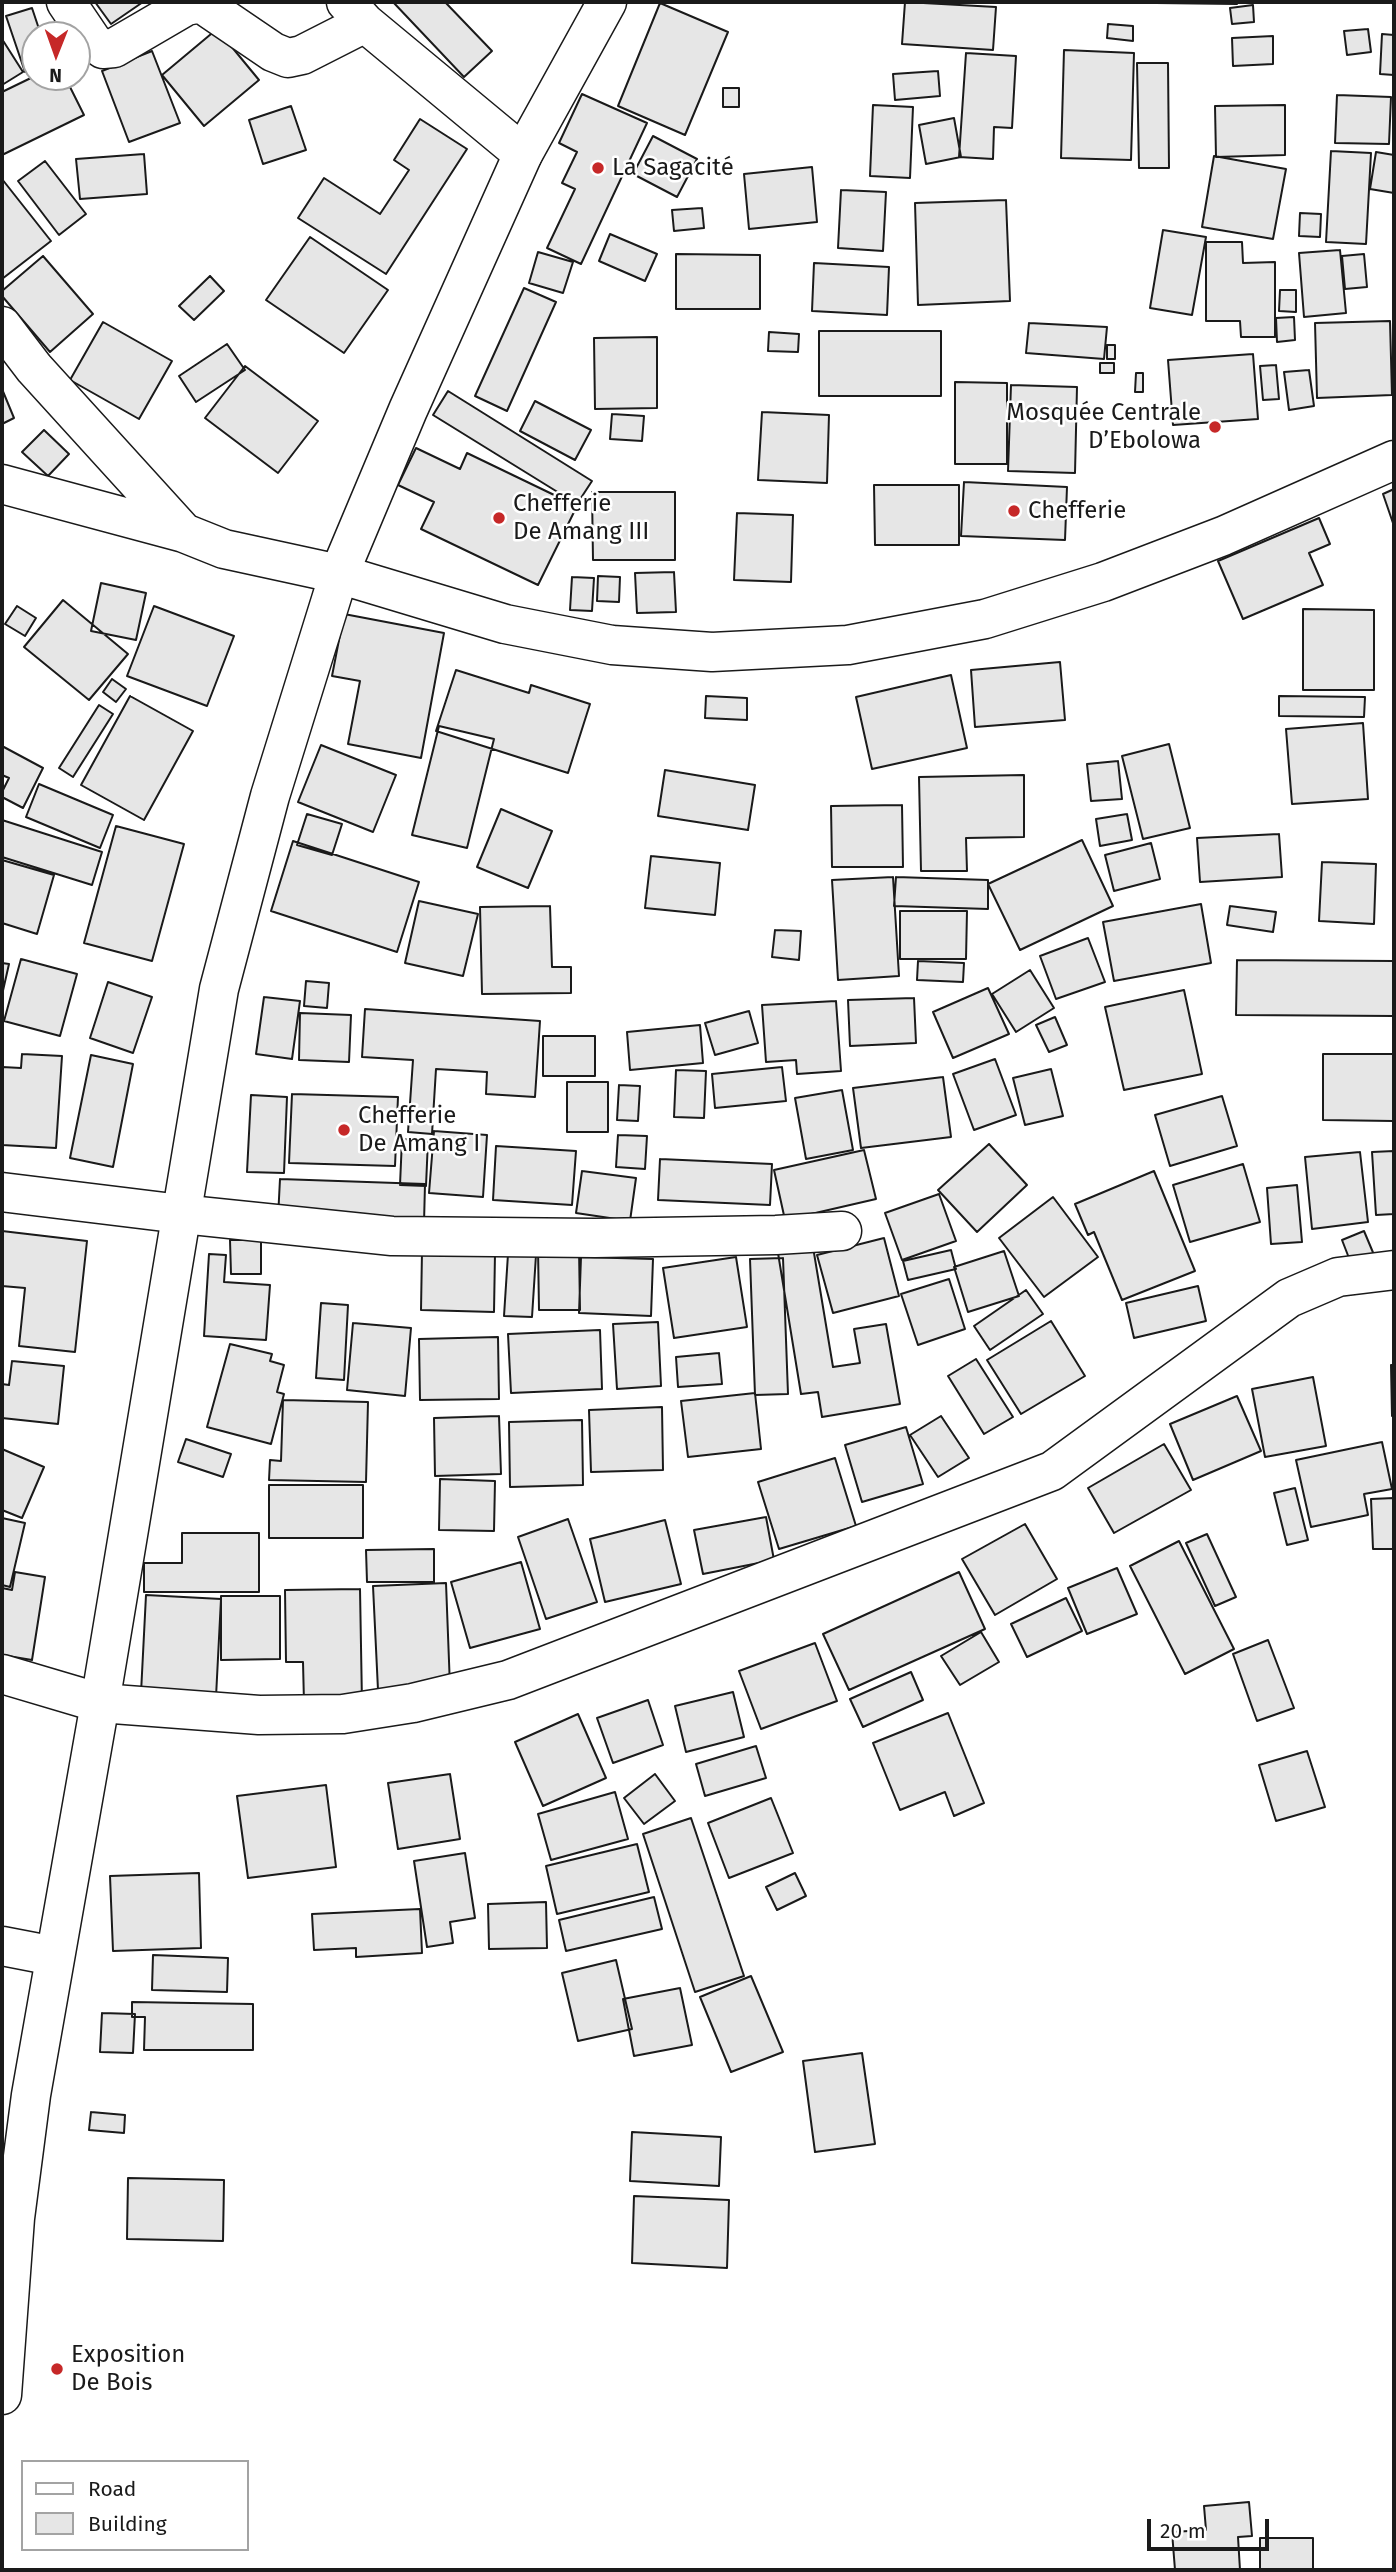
<!DOCTYPE html>
<html>
<head>
<meta charset="utf-8">
<style>
	body { margin:0 }
	#map { position:relative; width:1396px; height:2572px; overflow:hidden; background:#fff; font-family:"Fira Sans",sans-serif }
	canvas { display:block }
	.frame { position:absolute; inset:0; border:4px solid #1a1a1a; pointer-events:none }
	.legend { position:absolute; left:21px; top:2460px; width:228px; height:91px; box-sizing:border-box; background:#fff; border:2px solid #a3a3a3; margin:0; padding:9px 12px; list-style:none; font-size:21px; color:#1a1a1a }
	.legend li { display:flex; align-items:center; gap:14px; height:35px }
	.legend b { width:35px; border:2px solid #a3a3a3 }
	.north { position:absolute; left:21px; top:21px; width:70px; height:70px; box-sizing:border-box; background:#fff; border:2px solid #a3a3a3; border-radius:50%; rotate:181deg; font-size:19px; font-weight:700; line-height:28px; text-align:center; color:#1a1a1a }
	.north::after { content:''; display:block; margin:auto; width:24px; height:32px; background:#c62828; clip-path:polygon(50% 0,100% 100%,50% 72%,0 100%) }
	.scale { position:absolute; left:1147px; top:2519px; width:122px; height:32px; box-sizing:border-box; border:4px solid #1a1a1a; border-top:0; padding-left:9px; font-size:21px; line-height:24px; white-space:nowrap; color:#1a1a1a; -webkit-text-stroke:5px #fff; paint-order:stroke }
</style>
</head>
<body>
<div id="map">
<canvas width="1396" height="2572"></canvas>
<div class="frame"></div>
<ul class="legend">
<li><b style="height:9px;background:#fff"></b>Road</li>
<li><b style="height:19px;background:#e6e6e6"></b>Building</li>
</ul>
<div class="north">N</div>
<div class="scale">20 m</div>
</div>
<script>
const ctx = document.querySelector('canvas').getContext('2d');
ctx.lineJoin = 'round';
function paint(path, color) {
  ctx.fillStyle = color;
  ctx.fill(path, 'evenodd');
}
function toPath(rows) {
  const path = new Path2D();
  for (const r of rows) {
    path.moveTo(r[0], r[1]);
    for (let i = 2; i < r.length; i += 2) path.lineTo(r[i], r[i + 1]);
  }
  return path;
}
function strokePath(path, color, width, dash) {
  ctx.strokeStyle = color;
  ctx.lineWidth = width;
  ctx.lineCap = dash ? 'butt' : 'round';
  ctx.setLineDash(dash || []);
  ctx.stroke(path);
}
function write(font, color, halo, rows, align = 'center') {
  ctx.font = font + ' "Fira Sans",sans-serif';
  ctx.lineWidth = 5;
  ctx.setLineDash([]);
  ctx.textBaseline = 'middle';
  ctx.strokeStyle = halo;
  ctx.fillStyle = color;
  for (const [text, x, y, turn = 0] of rows) {
    ctx.save();
    ctx.translate(x, y);
    ctx.rotate((+turn || 0) * Math.PI / 180);
    ctx.textAlign = isNaN(turn) ? turn : align;
    if (halo) ctx.strokeText(text, 0, 0);
    ctx.fillText(text, 0, 0);
    ctx.restore();
  }
}
const building = toPath([
	[95,2,143,2,111,24,95,2],
	[393,2,445,2,492,51,464,77,393,2],
	[905,2,996,7,993,50,902,44,905,2],
	[1075,2,1237,2,1237,4,1075,2],
	[660,3,728,32,685,135,618,106,660,3],
	[1253,5,1254,22,1232,24,1230,8,1253,5],
	[32,8,41,35,35,35,35,68,25,72,6,16,32,8],
	[1108,24,1133,26,1133,41,1107,38,1108,24],
	[217,29,259,80,204,126,162,75,217,29],
	[1368,29,1371,52,1347,55,1344,31,1368,29],
	[1382,34,1394,35,1394,75,1380,74,1382,34],
	[1273,36,1273,64,1233,66,1232,38,1273,36],
	[2,39,23,72,2,85,2,39],
	[1064,50,1134,53,1131,160,1061,158,1064,50],
	[152,51,180,123,129,142,102,71,152,51],
	[966,53,1016,56,1012,128,994,127,993,159,959,157,966,53],
	[1137,63,1168,63,1169,168,1139,168,1137,63],
	[938,71,940,96,895,100,893,74,938,71],
	[35,76,65,77,84,115,2,155,2,92,35,76],
	[723,88,739,88,739,107,723,107,723,88],
	[582,94,647,123,581,264,547,248,575,189,562,183,577,152,559,143,582,94],
	[1337,95,1391,97,1389,144,1335,143,1337,95],
	[873,105,913,107,910,178,870,176,873,105],
	[1285,105,1285,155,1216,157,1215,106,1285,105],
	[291,106,306,150,263,164,249,120,291,106],
	[954,118,961,157,926,164,919,125,954,118],
	[420,119,467,149,386,274,298,218,324,178,380,214,409,170,394,160,420,119],
	[653,136,697,159,677,197,633,174,653,136],
	[1331,151,1371,153,1366,244,1326,242,1331,151],
	[1376,152,1394,155,1394,193,1370,189,1376,152],
	[144,154,147,194,80,199,76,159,144,154],
	[1214,156,1286,169,1273,239,1202,227,1214,156],
	[45,161,86,214,59,235,18,181,45,161],
	[812,167,817,222,749,229,744,174,812,167],
	[2,179,51,241,2,279,2,179],
	[841,190,886,192,883,251,838,248,841,190],
	[1006,200,1010,301,918,305,915,203,1006,200],
	[702,208,704,228,674,231,672,210,702,208],
	[1300,213,1321,214,1320,237,1299,236,1300,213],
	[1163,230,1206,237,1192,315,1150,308,1163,230],
	[610,234,657,254,645,281,599,261,610,234],
	[310,237,388,290,344,353,266,300,310,237],
	[1206,242,1242,242,1243,263,1275,262,1275,337,1241,337,1240,321,1206,321,1206,242],
	[1340,250,1346,313,1304,317,1299,253,1340,250],
	[538,252,573,262,563,293,529,283,538,252],
	[676,254,760,255,760,309,676,309,676,254],
	[1364,254,1367,287,1345,289,1342,256,1364,254],
	[43,256,93,314,50,352,2,296,2,291,43,256],
	[814,263,889,267,887,315,812,311,814,263],
	[210,276,224,291,194,320,179,306,210,276],
	[524,288,556,302,507,411,475,396,524,288],
	[1280,290,1296,290,1296,312,1279,311,1280,290],
	[1294,317,1295,340,1277,342,1276,318,1294,317],
	[1390,321,1392,395,1317,398,1315,323,1390,321],
	[103,322,172,361,139,419,70,380,103,322],
	[1029,323,1107,327,1104,359,1026,353,1029,323],
	[819,331,941,331,941,396,819,396,819,331],
	[769,332,799,334,798,352,768,351,769,332],
	[657,337,657,408,595,409,594,338,657,337],
	[227,344,245,370,196,402,179,376,227,344],
	[1107,345,1115,345,1115,359,1107,359,1107,345],
	[1253,354,1258,419,1173,425,1168,360,1253,354],
	[1100,363,1114,363,1114,373,1100,373,1100,363],
	[1276,365,1279,399,1263,400,1260,366,1276,365],
	[245,366,318,421,278,473,205,418,245,366],
	[1309,370,1314,406,1289,410,1284,372,1309,370],
	[1136,373,1143,373,1143,392,1135,392,1136,373],
	[955,382,1007,383,1007,464,955,464,955,382],
	[1011,385,1077,387,1075,473,1008,471,1011,385],
	[2,389,14,418,2,424,2,389],
	[448,391,592,481,577,504,433,415,448,391],
	[535,401,591,430,575,460,520,431,535,401],
	[762,412,829,415,827,483,758,480,762,412],
	[612,414,644,416,642,441,610,439,612,414],
	[44,430,69,454,48,476,22,452,44,430],
	[416,448,460,469,467,453,577,506,538,585,421,529,434,502,398,485,416,448],
	[964,482,1067,487,1065,540,961,536,964,482],
	[874,485,959,485,959,545,875,545,874,485],
	[1394,489,1394,526,1383,494,1394,489],
	[592,492,675,492,675,560,593,560,592,492],
	[737,513,793,515,791,582,734,580,737,513],
	[1319,518,1330,544,1309,553,1323,585,1243,619,1218,561,1319,518],
	[674,572,676,612,637,613,635,573,674,572],
	[598,576,620,577,619,602,597,601,598,576],
	[572,577,594,578,592,611,570,610,572,577],
	[101,583,146,593,136,640,91,631,101,583],
	[63,600,128,654,89,700,24,647,63,600],
	[17,606,36,618,25,636,5,624,17,606],
	[154,606,234,636,207,706,127,676,154,606],
	[1303,609,1374,610,1374,690,1303,690,1303,609],
	[344,614,444,633,421,758,348,744,360,681,332,676,344,614],
	[1060,662,1065,720,975,727,971,670,1060,662],
	[456,670,529,693,531,685,590,704,568,773,436,731,456,670],
	[951,675,967,748,872,769,856,697,951,675],
	[112,679,126,689,116,702,103,692,112,679],
	[130,696,193,731,144,820,81,785,130,696],
	[706,696,747,698,747,720,705,718,706,696],
	[1279,696,1365,697,1364,717,1279,716,1279,696],
	[99,705,113,714,73,777,59,768,99,705],
	[1363,723,1368,799,1292,804,1286,729,1363,723],
	[439,726,494,739,467,848,412,835,439,726],
	[1169,744,1190,828,1143,839,1122,756,1169,744],
	[321,745,396,775,373,832,298,802,321,745],
	[2,746,43,768,23,808,2,797,2,792,9,778,2,775,2,746],
	[1118,761,1122,799,1091,801,1087,764,1118,761],
	[665,770,755,785,748,830,658,816,665,770],
	[1024,775,1024,837,966,838,967,871,921,871,919,777,1024,775],
	[39,784,113,815,100,848,26,817,39,784],
	[902,805,903,867,832,867,831,806,902,805],
	[501,809,552,831,528,888,477,867,501,809],
	[307,814,342,824,332,855,297,845,307,814],
	[1127,814,1132,840,1100,846,1096,819,1127,814],
	[2,820,102,852,92,885,2,857,2,820],
	[116,826,184,844,152,961,84,943,116,826],
	[1279,834,1282,877,1200,882,1197,838,1279,834],
	[1082,840,1113,906,1020,950,988,884,1082,840],
	[293,841,419,882,397,952,271,911,293,841],
	[1151,843,1160,879,1114,891,1105,855,1151,843],
	[651,856,720,863,715,915,645,908,651,856],
	[2,860,54,875,37,934,2,923,2,860],
	[1322,862,1376,864,1374,924,1319,921,1322,862],
	[893,877,899,976,838,980,832,880,893,877],
	[896,877,988,880,988,909,894,906,896,877],
	[419,901,478,914,463,976,405,963,419,901],
	[1201,904,1211,963,1114,981,1103,922,1201,904],
	[550,906,552,967,571,967,571,993,482,994,480,907,550,906],
	[1230,906,1276,912,1273,932,1227,925,1230,906],
	[900,911,967,911,966,959,900,959,900,911],
	[775,930,801,931,799,960,772,957,775,930],
	[1088,938,1105,982,1056,999,1040,956,1088,938],
	[21,959,77,974,60,1036,4,1021,21,959],
	[1237,960,1394,961,1394,1016,1236,1015,1237,960],
	[918,961,964,963,963,982,917,980,918,961],
	[2,963,9,964,2,995,2,963],
	[1030,970,1054,1008,1016,1032,992,994,1030,970],
	[306,981,329,983,327,1008,304,1006,306,981],
	[108,982,152,997,133,1053,90,1038,108,982],
	[988,988,1009,1034,953,1058,933,1012,988,988],
	[1184,990,1202,1074,1124,1090,1105,1007,1184,990],
	[264,997,300,1001,292,1059,256,1054,264,997],
	[914,998,916,1043,850,1046,848,1000,914,998],
	[836,1001,841,1071,797,1074,796,1060,766,1062,762,1005,836,1001],
	[365,1009,540,1021,535,1097,486,1094,487,1072,436,1069,432,1134,408,1132,413,1060,362,1057,365,1009],
	[749,1011,758,1043,715,1055,705,1023,749,1011],
	[300,1013,351,1015,349,1062,299,1060,300,1013],
	[1055,1017,1067,1045,1049,1052,1036,1025,1055,1017],
	[700,1025,703,1063,630,1070,627,1032,700,1025],
	[543,1036,595,1036,595,1076,543,1076,543,1036],
	[22,1054,62,1056,56,1148,2,1145,2,1067,21,1068,22,1054],
	[1323,1054,1393,1054,1393,1121,1323,1120,1323,1054],
	[91,1055,133,1064,113,1167,70,1158,91,1055],
	[995,1059,1016,1115,974,1130,953,1074,995,1059],
	[782,1067,786,1101,715,1108,712,1074,782,1067],
	[1051,1069,1063,1116,1025,1125,1013,1078,1051,1069],
	[676,1070,706,1071,704,1118,674,1117,676,1070],
	[943,1077,951,1137,861,1148,853,1088,943,1077],
	[567,1082,608,1082,608,1132,567,1132,567,1082],
	[619,1085,640,1086,638,1121,617,1120,619,1085],
	[842,1090,853,1150,806,1159,795,1098,842,1090],
	[292,1094,398,1097,395,1166,289,1163,292,1094],
	[251,1095,287,1097,284,1173,247,1172,251,1095],
	[1222,1096,1237,1146,1170,1166,1155,1115,1222,1096],
	[434,1131,487,1135,483,1197,429,1193,434,1131],
	[618,1135,647,1136,645,1169,616,1167,618,1135],
	[402,1139,428,1140,426,1186,400,1185,402,1139],
	[989,1144,1027,1185,977,1232,938,1190,989,1144],
	[496,1146,576,1151,572,1205,493,1200,496,1146],
	[864,1150,876,1199,785,1220,774,1170,864,1150],
	[1394,1151,1394,1214,1376,1215,1372,1152,1394,1151],
	[1360,1152,1368,1222,1312,1229,1305,1157,1360,1152],
	[660,1159,772,1164,770,1205,658,1200,660,1159],
	[1243,1164,1260,1222,1190,1242,1173,1185,1243,1164],
	[582,1171,636,1178,630,1221,576,1213,582,1171],
	[1154,1171,1195,1271,1122,1300,1094,1232,1088,1235,1075,1204,1154,1171],
	[280,1179,425,1184,424,1223,278,1218,280,1179],
	[1297,1185,1302,1242,1271,1244,1267,1188,1297,1185],
	[939,1194,956,1241,902,1260,885,1213,939,1194],
	[1053,1197,1098,1257,1044,1297,999,1238,1053,1197],
	[2,1231,87,1241,75,1352,19,1346,25,1288,2,1286,2,1231],
	[1364,1231,1377,1262,1354,1271,1342,1240,1364,1231],
	[884,1238,899,1296,833,1313,817,1255,884,1238],
	[230,1240,261,1240,261,1274,231,1274,230,1240],
	[813,1247,833,1367,860,1363,854,1329,886,1324,900,1404,822,1417,818,1392,801,1394,778,1253,813,1247],
	[579,1248,580,1310,539,1310,538,1249,579,1248],
	[951,1250,956,1269,908,1280,903,1261,951,1250],
	[422,1251,495,1253,494,1312,421,1310,422,1251],
	[1004,1251,1019,1296,968,1312,954,1267,1004,1251],
	[209,1254,226,1255,224,1282,270,1285,266,1340,204,1336,209,1254],
	[508,1254,536,1255,532,1317,504,1316,508,1254],
	[581,1257,653,1259,651,1316,579,1313,581,1257],
	[736,1257,747,1327,674,1338,663,1268,736,1257],
	[783,1258,788,1394,755,1395,750,1259,783,1258],
	[949,1279,965,1329,918,1345,901,1294,949,1279],
	[1198,1286,1206,1321,1134,1338,1126,1303,1198,1286],
	[1026,1290,1043,1314,990,1350,974,1326,1026,1290],
	[321,1303,348,1305,344,1380,316,1378,321,1303],
	[1051,1321,1085,1376,1021,1414,987,1360,1051,1321],
	[658,1322,661,1386,617,1389,613,1324,658,1322],
	[353,1323,411,1328,405,1396,347,1390,353,1323],
	[600,1330,602,1389,511,1393,508,1334,600,1330],
	[498,1337,499,1399,420,1400,419,1339,498,1337],
	[230,1344,272,1354,270,1361,284,1365,277,1392,284,1394,271,1444,207,1427,230,1344],
	[719,1353,722,1384,678,1387,676,1357,719,1353],
	[976,1359,1013,1417,984,1434,948,1376,976,1359],
	[12,1361,64,1366,58,1424,2,1418,2,1384,9,1385,12,1361],
	[1391,1365,1394,1365,1394,1416,1392,1416,1391,1365],
	[1313,1377,1326,1446,1265,1457,1252,1389,1313,1377],
	[755,1393,761,1449,688,1457,681,1401,755,1393],
	[1237,1396,1261,1451,1193,1480,1170,1424,1237,1396],
	[283,1400,368,1402,366,1482,269,1480,270,1460,281,1461,283,1400],
	[662,1407,663,1470,591,1472,589,1410,662,1407],
	[499,1416,501,1474,435,1476,434,1418,499,1416],
	[941,1416,969,1458,938,1477,910,1435,941,1416],
	[582,1420,583,1485,510,1487,509,1422,582,1420],
	[906,1427,923,1484,862,1502,845,1445,906,1427],
	[186,1439,231,1454,223,1477,178,1462,186,1439],
	[1382,1442,1392,1489,1364,1494,1368,1515,1311,1527,1296,1460,1382,1442],
	[1164,1444,1191,1490,1114,1533,1088,1488,1164,1444],
	[2,1449,44,1467,22,1518,2,1510,2,1449],
	[835,1458,856,1526,779,1549,758,1482,835,1458],
	[440,1479,495,1481,494,1531,439,1530,440,1479],
	[269,1485,363,1485,363,1538,269,1538,269,1485],
	[1295,1488,1308,1540,1287,1545,1274,1493,1295,1488],
	[1394,1498,1394,1549,1373,1549,1371,1499,1394,1498],
	[766,1517,774,1560,703,1574,694,1530,766,1517],
	[2,1518,25,1523,10,1587,2,1585,2,1518],
	[568,1519,597,1602,546,1619,518,1537,568,1519],
	[665,1520,681,1584,605,1602,590,1539,665,1520],
	[1025,1524,1057,1579,995,1615,962,1559,1025,1524],
	[182,1533,259,1533,259,1592,144,1592,144,1563,182,1563,182,1533],
	[1207,1534,1236,1597,1215,1606,1186,1543,1207,1534],
	[1179,1541,1234,1649,1185,1674,1130,1566,1179,1541],
	[434,1549,434,1582,367,1582,366,1550,434,1549],
	[521,1562,540,1629,470,1648,451,1582,521,1562],
	[1117,1568,1137,1614,1087,1634,1068,1588,1117,1568],
	[15,1572,45,1577,32,1660,2,1655,2,1588,12,1590,15,1572],
	[959,1572,985,1629,849,1690,823,1634,959,1572],
	[446,1583,450,1687,378,1690,373,1586,446,1583],
	[360,1589,362,1703,304,1703,303,1662,286,1662,285,1590,360,1589],
	[146,1595,221,1599,216,1697,141,1693,146,1595],
	[221,1596,280,1596,280,1659,221,1660,221,1596],
	[1066,1598,1082,1631,1027,1657,1011,1624,1066,1598],
	[981,1632,999,1662,960,1685,941,1656,981,1632],
	[1268,1640,1294,1708,1257,1721,1233,1654,1268,1640],
	[815,1643,837,1701,761,1729,739,1671,815,1643],
	[911,1672,923,1700,863,1727,850,1699,911,1672],
	[733,1692,744,1737,686,1752,675,1706,733,1692],
	[648,1700,663,1745,613,1763,597,1718,648,1700],
	[948,1713,984,1803,954,1816,945,1792,900,1810,873,1743,948,1713],
	[578,1714,606,1778,543,1806,515,1742,578,1714],
	[756,1746,766,1778,705,1796,696,1764,756,1746],
	[1307,1751,1325,1807,1276,1821,1259,1765,1307,1751],
	[450,1774,460,1839,398,1849,388,1783,450,1774],
	[655,1774,675,1801,644,1824,624,1798,655,1774],
	[326,1785,336,1867,248,1878,237,1796,326,1785],
	[615,1792,628,1839,551,1860,538,1814,615,1792],
	[771,1798,793,1853,729,1878,708,1823,771,1798],
	[691,1818,744,1976,695,1992,643,1834,691,1818],
	[637,1844,649,1892,557,1914,546,1866,637,1844],
	[465,1853,475,1918,450,1922,453,1943,427,1947,414,1861,465,1853],
	[199,1873,201,1948,113,1951,110,1876,199,1873],
	[795,1873,806,1896,777,1910,766,1887,795,1873],
	[654,1897,662,1929,566,1951,559,1920,654,1897],
	[546,1902,547,1948,489,1949,488,1904,546,1902],
	[420,1909,422,1953,356,1957,356,1948,314,1950,312,1914,420,1909],
	[153,1955,228,1958,227,1992,152,1990,153,1955],
	[616,1960,632,2029,578,2041,562,1973,616,1960],
	[751,1976,783,2052,731,2072,700,1997,751,1976],
	[680,1988,692,2045,634,2056,623,1999,680,1988],
	[132,2002,253,2004,253,2050,144,2050,145,2017,132,2017,132,2002],
	[102,2013,135,2014,133,2053,100,2052,102,2013],
	[862,2053,875,2144,815,2152,803,2061,862,2053],
	[91,2112,125,2115,124,2133,89,2130,91,2112],
	[632,2132,721,2137,719,2186,630,2181,632,2132],
	[128,2178,224,2180,223,2241,127,2239,128,2178],
	[634,2196,729,2200,727,2268,632,2263,634,2196],
	[1249,2502,1252,2536,1238,2537,1240,2570,1175,2570,1172,2532,1206,2530,1204,2506,1249,2502],
	[1260,2538,1313,2538,1313,2570,1260,2570,1260,2538]
]);
const minor = toPath([
	[66,2,93,42,103,49,114,48,186,6,201,3,273,52,288,58,302,55,365,23],
	[346,2,365,23,523,154],
	[2,326,34,368,184,533],
	[2,484,184,533,224,549,339,574,505,624,612,645,712,652,848,645,985,619,1103,582,1223,536,1394,460],
	[2,1192,181,1214,392,1236,595,1238,776,1235,842,1231],
	[2,1674,100,1703,259,1715,343,1714,413,1703,508,1680,1052,1471,1289,1298,1338,1277,1394,1270],
	[2,1946,54,1956]
]);
const major = toPath([
	[2,2395,15,2218,31,2095,100,1703,219,989,270,796,339,574,408,410,523,154,607,2]
]);
const markers = [
	[598,168,7,"#c62828"],
	[1215,427,7,"#c62828"],
	[1014,511,7,"#c62828"],
	[499,518,7,"#c62828"],
	[344,1130,7,"#c62828"],
	[57,2369,7,"#c62828"]
];
const poiNames = [
	["La Sagacité",612,168],
	["Mosquée Centrale",1201,413,"right"],
	["D’Ebolowa",1201,441,"right"],
	["Chefferie",513,504],
	["De Amang III",513,532],
	["Chefferie",1028,511],
	["Chefferie",358,1116],
	["De Amang I",358,1144],
	["Exposition",71,2355],
	["De Bois",71,2383]
];
paint(building, '#e6e6e6');
strokePath(building, '#1a1a1a', 2);
strokePath(minor, '#1a1a1a', 41);
strokePath(major, '#1a1a1a', 41);
strokePath(minor, '#fff', 38);
strokePath(major, '#fff', 38);
for (const [x, y, r, color] of markers) {
  const dot = new Path2D();
  dot.arc(x, y, r, 0, 2 * Math.PI);
  ctx.fillStyle = color;
  ctx.fill(dot);
  strokePath(dot, '#fff', 2.5);
}
write('24px', '#1a1a1a', '#fff', poiNames, 'left');
</script>
</body>
</html>
